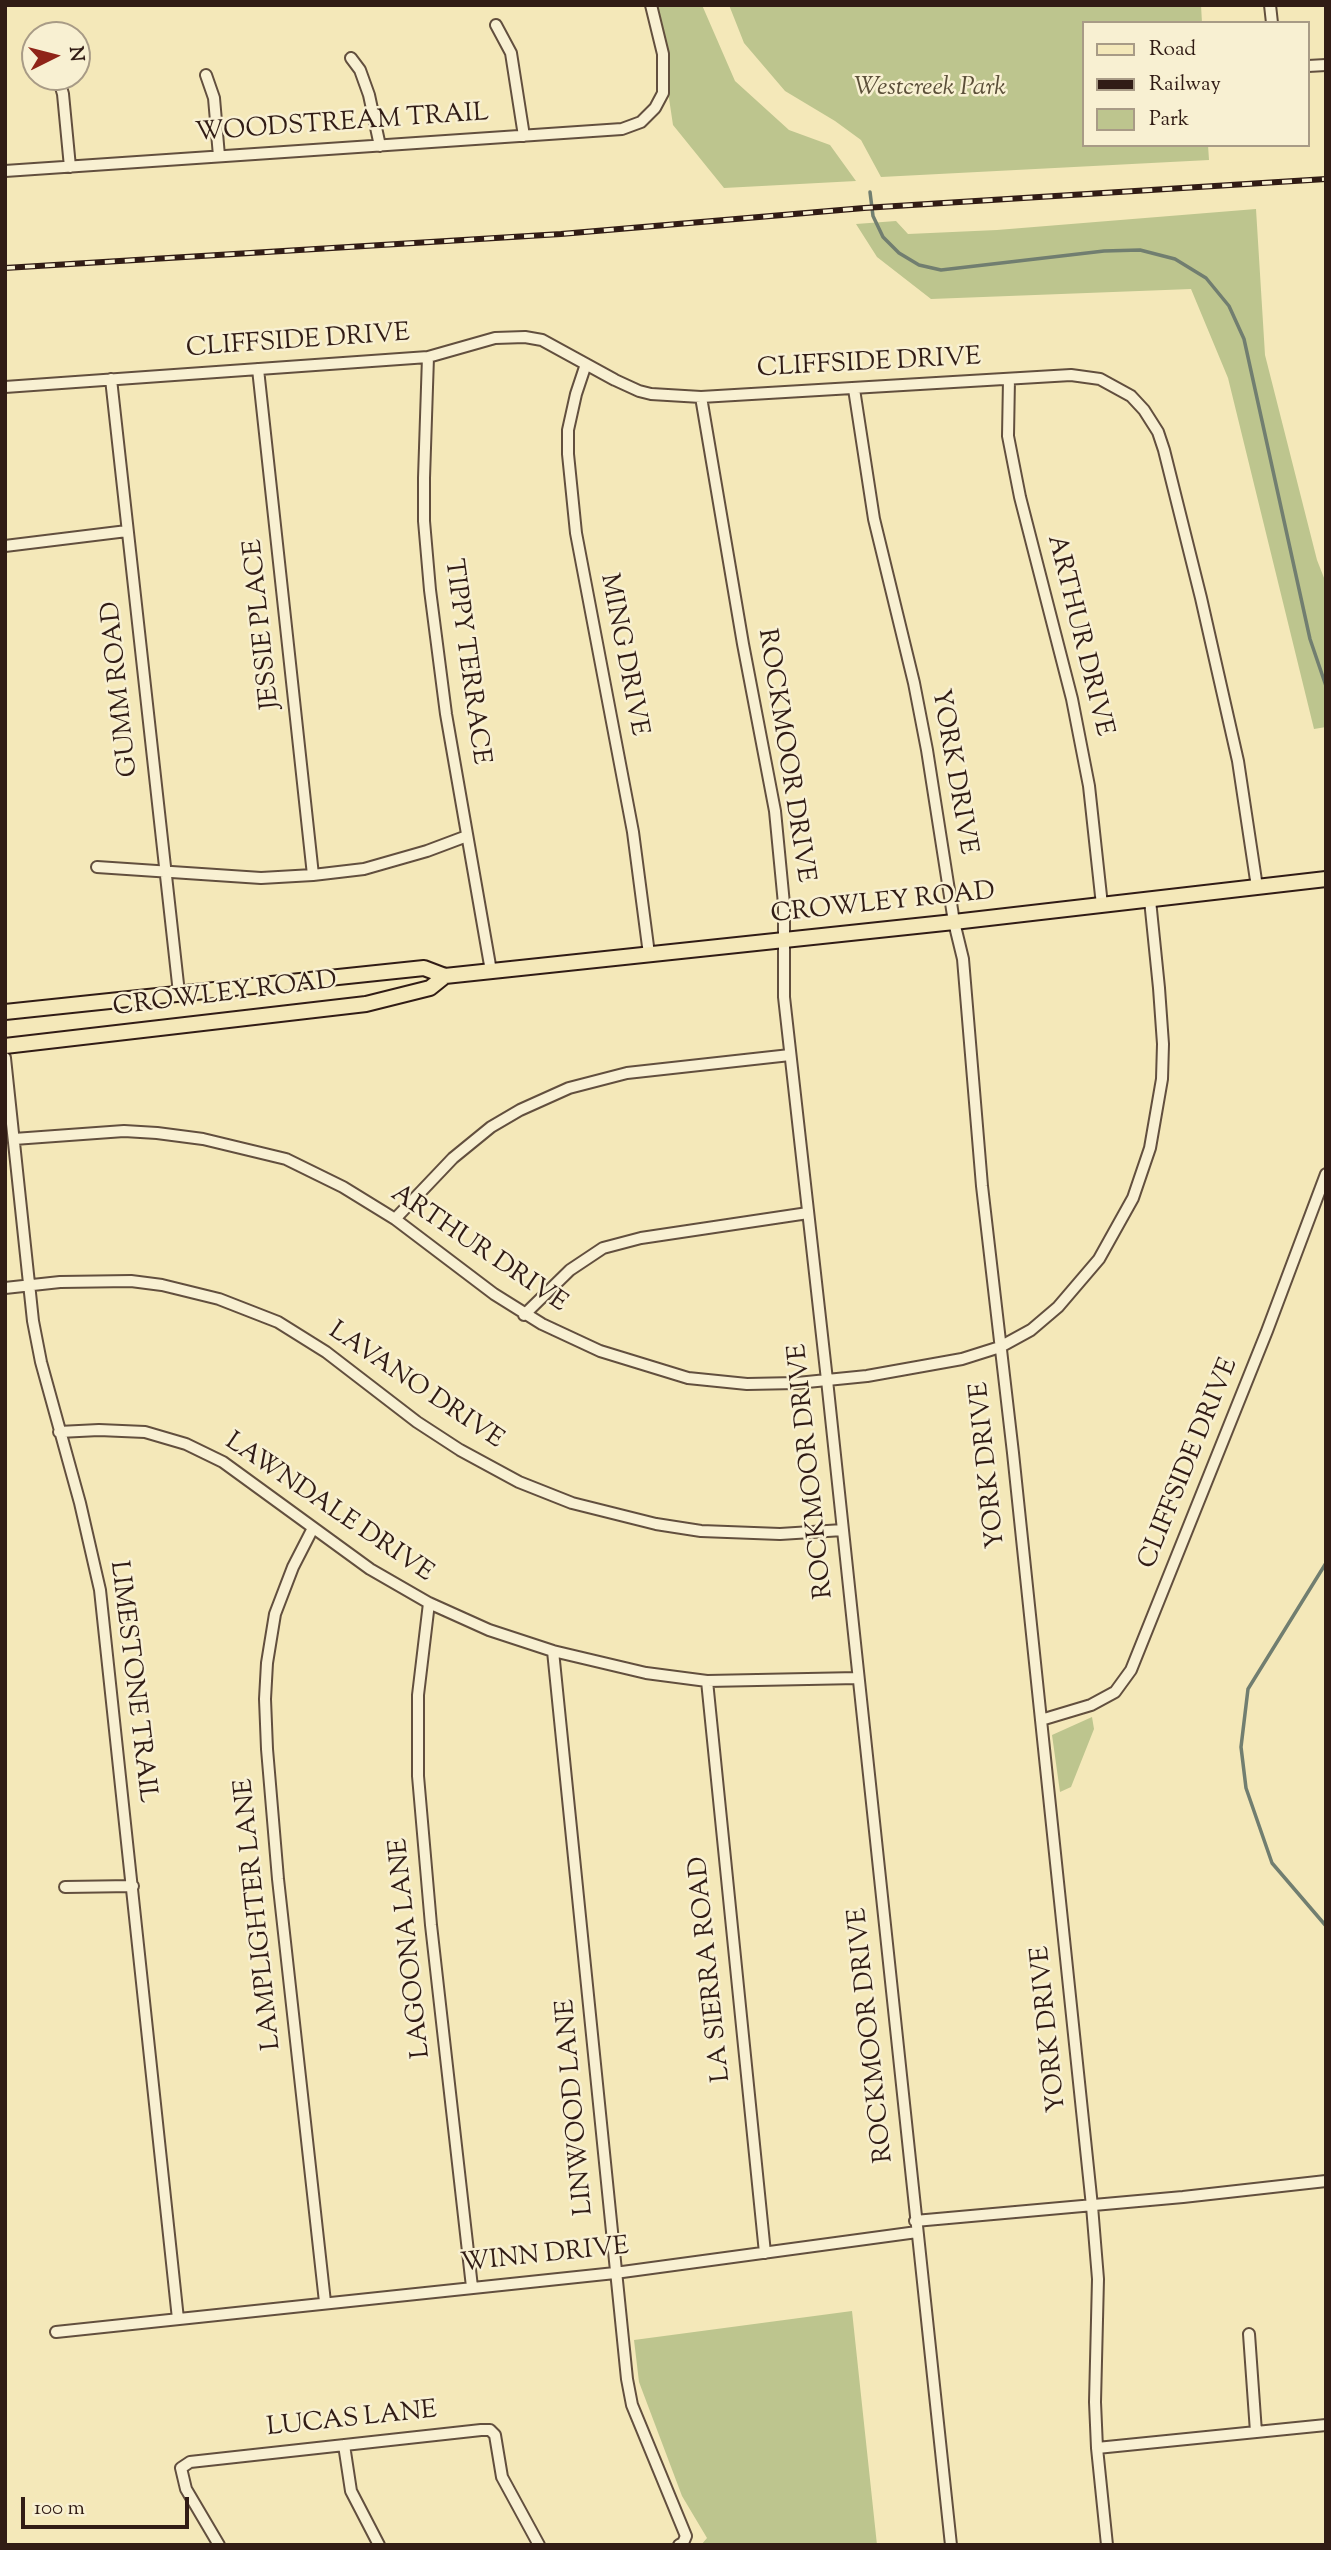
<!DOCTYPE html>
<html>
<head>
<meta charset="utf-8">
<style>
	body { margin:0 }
	#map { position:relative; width:1331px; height:2550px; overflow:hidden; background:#f4e8b9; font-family:"Sorts Mill Goudy",serif }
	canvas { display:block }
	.frame { position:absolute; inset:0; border:7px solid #311c15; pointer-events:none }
	.legend { position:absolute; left:1082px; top:21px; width:228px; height:126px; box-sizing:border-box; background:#f8f0d2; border:2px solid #a89b86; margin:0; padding:9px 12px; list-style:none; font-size:21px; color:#311c15 }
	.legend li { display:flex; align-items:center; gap:14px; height:35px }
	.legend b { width:35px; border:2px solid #a89b86 }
	.north { position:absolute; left:21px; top:21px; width:70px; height:70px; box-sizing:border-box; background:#f8f0d2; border:2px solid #a89b86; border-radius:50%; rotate:84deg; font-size:19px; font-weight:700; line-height:28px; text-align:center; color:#311c15 }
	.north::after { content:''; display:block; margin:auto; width:24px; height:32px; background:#8f2418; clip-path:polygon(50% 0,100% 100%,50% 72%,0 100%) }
	.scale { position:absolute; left:21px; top:2497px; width:168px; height:32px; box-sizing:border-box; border:4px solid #311c15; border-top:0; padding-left:9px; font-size:21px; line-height:24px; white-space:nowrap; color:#311c15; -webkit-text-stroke:5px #f8f0d2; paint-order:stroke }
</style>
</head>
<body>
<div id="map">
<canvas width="1331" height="2550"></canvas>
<div class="frame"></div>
<ul class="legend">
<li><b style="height:9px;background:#f4e8b9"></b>Road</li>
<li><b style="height:9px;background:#311c15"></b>Railway</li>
<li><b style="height:19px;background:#bdc58e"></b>Park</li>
</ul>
<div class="north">N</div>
<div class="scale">100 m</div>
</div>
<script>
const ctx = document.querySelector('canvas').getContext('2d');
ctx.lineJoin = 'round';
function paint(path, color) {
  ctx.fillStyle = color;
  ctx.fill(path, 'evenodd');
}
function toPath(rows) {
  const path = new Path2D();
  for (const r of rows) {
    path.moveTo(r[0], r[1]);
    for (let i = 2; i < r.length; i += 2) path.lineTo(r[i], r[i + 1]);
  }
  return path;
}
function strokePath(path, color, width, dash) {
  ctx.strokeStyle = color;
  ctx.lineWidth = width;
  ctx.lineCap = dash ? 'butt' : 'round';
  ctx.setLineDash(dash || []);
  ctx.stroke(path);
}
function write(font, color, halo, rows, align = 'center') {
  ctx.font = font + ' "Sorts Mill Goudy",serif';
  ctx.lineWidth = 5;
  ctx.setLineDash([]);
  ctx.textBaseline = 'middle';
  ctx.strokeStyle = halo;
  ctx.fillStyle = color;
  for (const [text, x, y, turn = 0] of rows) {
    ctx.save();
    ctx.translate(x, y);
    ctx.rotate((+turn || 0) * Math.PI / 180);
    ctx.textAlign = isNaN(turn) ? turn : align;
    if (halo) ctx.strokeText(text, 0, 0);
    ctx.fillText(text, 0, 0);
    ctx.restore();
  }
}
const green = toPath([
	[655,5,702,5,735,81,789,130,830,145,856,181,724,188,673,125],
	[729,5,1201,5,1202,23,1084,23,1084,145,1208,145,1209,160,881,177,861,140,835,121,785,91,744,43],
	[1256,209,1265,355,1317,560,1326,583,1326,727,1314,729,1228,378,1191,289,931,299,877,257,856,224,896,221,908,234,997,230],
	[1092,1717,1094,1729,1071,1787,1060,1792,1052,1735],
	[852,2311,877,2545,701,2545,707,2538,682,2496,639,2382,634,2340]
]);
const stream = toPath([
	[870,192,873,216,883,237,899,253,919,265,941,270,1104,251,1140,250,1175,259,1206,278,1229,306,1244,339,1310,639,1326,686],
	[1326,1563,1248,1689,1241,1747,1246,1788,1272,1863,1326,1926]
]);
const minor = toPath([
	[1270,5,1272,23],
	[496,25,511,53,524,136],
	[351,58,360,70,369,95,380,146],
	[1308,66,1326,65],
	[206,75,214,98,219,156],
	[58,77,63,94,70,167],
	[5,171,622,129,641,122,655,108,663,93,663,54,651,5],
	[428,357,424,478,424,521,430,590,446,714,491,971],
	[586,364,576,394,568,430,568,454,576,533,633,832,649,954],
	[258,369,313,875],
	[111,379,179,993],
	[1009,379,1008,436,1020,497,1072,699,1089,786,1102,905],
	[5,387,428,357,495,338,525,337,542,340,615,380,639,391,651,394,701,397,1071,375,1100,379,1131,396,1144,410,1158,432,1164,450,1201,598,1238,761,1257,887],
	[854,389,874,519,914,683,927,750,954,922,963,959,982,1186,1013,1453,1092,2206,1098,2279,1095,2402,1097,2448,1107,2545],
	[701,397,743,644,775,811,784,904,784,997,827,1380,951,2545],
	[5,546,127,531],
	[97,867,261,878,313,875,364,869,427,851,467,836],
	[5,1058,33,1321,41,1362,80,1503,100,1590,178,2319],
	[14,1139,124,1131,157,1133,203,1139,286,1159,343,1187,395,1219,494,1294,542,1324,600,1351,688,1378,747,1384,797,1383,867,1376,962,1359,1000,1347,1031,1330,1058,1307,1099,1259,1133,1198,1150,1148,1162,1079,1163,1044,1159,988,1150,900],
	[395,1219,453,1158,491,1127,520,1110,569,1088,627,1073,790,1055],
	[5,1288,60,1282,131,1281,162,1285,219,1299,278,1322,326,1352,417,1422,460,1450,519,1482,572,1503,656,1524,701,1531,780,1534,843,1530],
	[524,1315,570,1270,603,1248,641,1238,808,1213],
	[59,1432,99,1430,145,1432,186,1444,223,1462,370,1569,429,1603,489,1630,553,1651,646,1673,707,1681,858,1678],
	[313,1528,293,1567,275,1614,267,1663,265,1699,267,1749,278,1879,325,2302],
	[429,1603,418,1695,418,1776,431,1925,472,2287],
	[553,1651,627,2379,632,2405,686,2536,683,2543,679,2545],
	[707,1681,765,2253],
	[1041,1720,1091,1705,1115,1692,1131,1670,1267,1331,1326,1174],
	[65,1887,133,1886],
	[915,2221,1183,2197,1326,2181],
	[56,2332,615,2273,917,2232],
	[1249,2334,1256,2432],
	[344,2445,351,2491,379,2545],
	[1097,2448,1326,2425],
	[219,2545,186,2489,181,2468,190,2462,481,2430,490,2430,495,2435,502,2477,539,2545]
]);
const major = toPath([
	[5,1012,424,968,445,976,954,922,1326,879],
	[5,1046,366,1004,430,988,445,976]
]);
const rail = toPath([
	[5,268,561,234,864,208,1326,179]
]);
const parkNames = [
	["Westcreek Park",930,90]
];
const streetNames = [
	["WOODSTREAM TRAIL",342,125,-4],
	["CLIFFSIDE DRIVE",298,343,-4],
	["CLIFFSIDE DRIVE",869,365,-3],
	["JESSIE PLACE",264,624,-96],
	["ARTHUR DRIVE",1078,636,76],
	["MING DRIVE",622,655,79],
	["TIPPY TERRACE",465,662,82],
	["GUMM ROAD",122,689,-96],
	["ROCKMOOR DRIVE",784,756,81],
	["YORK DRIVE",952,772,80],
	["CROWLEY ROAD",883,905,-6],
	["CROWLEY ROAD",225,996,-7],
	["ARTHUR DRIVE",478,1250,34],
	["LAVANO DRIVE",415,1387,34],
	["CLIFFSIDE DRIVE",1190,1464,-68],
	["YORK DRIVE",990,1465,-96],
	["ROCKMOOR DRIVE",813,1471,-96],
	["LAWNDALE DRIVE",328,1509,34],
	["LIMESTONE TRAIL",131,1682,83],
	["LAMPLIGHTER LANE",260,1914,-96],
	["LAGOONA LANE",412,1948,-96],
	["LA SIERRA ROAD",712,1969,-96],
	["YORK DRIVE",1051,2029,-96],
	["ROCKMOOR DRIVE",873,2035,-96],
	["LINWOOD LANE",577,2107,-95],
	["WINN DRIVE",545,2257,-6],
	["LUCAS LANE",352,2421,-6]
];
paint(green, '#bdc58e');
strokePath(stream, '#717e70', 3.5);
strokePath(minor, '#624f3e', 14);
strokePath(major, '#311c15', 18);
strokePath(minor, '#f8f0d2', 10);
strokePath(major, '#f4e8b9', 14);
strokePath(rail, '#311c15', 6);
strokePath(rail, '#f8f0d2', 3.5, [10]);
write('italic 26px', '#5b4f39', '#f8f0d2', parkNames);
write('26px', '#311c15', '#f8f0d2', streetNames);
</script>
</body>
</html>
